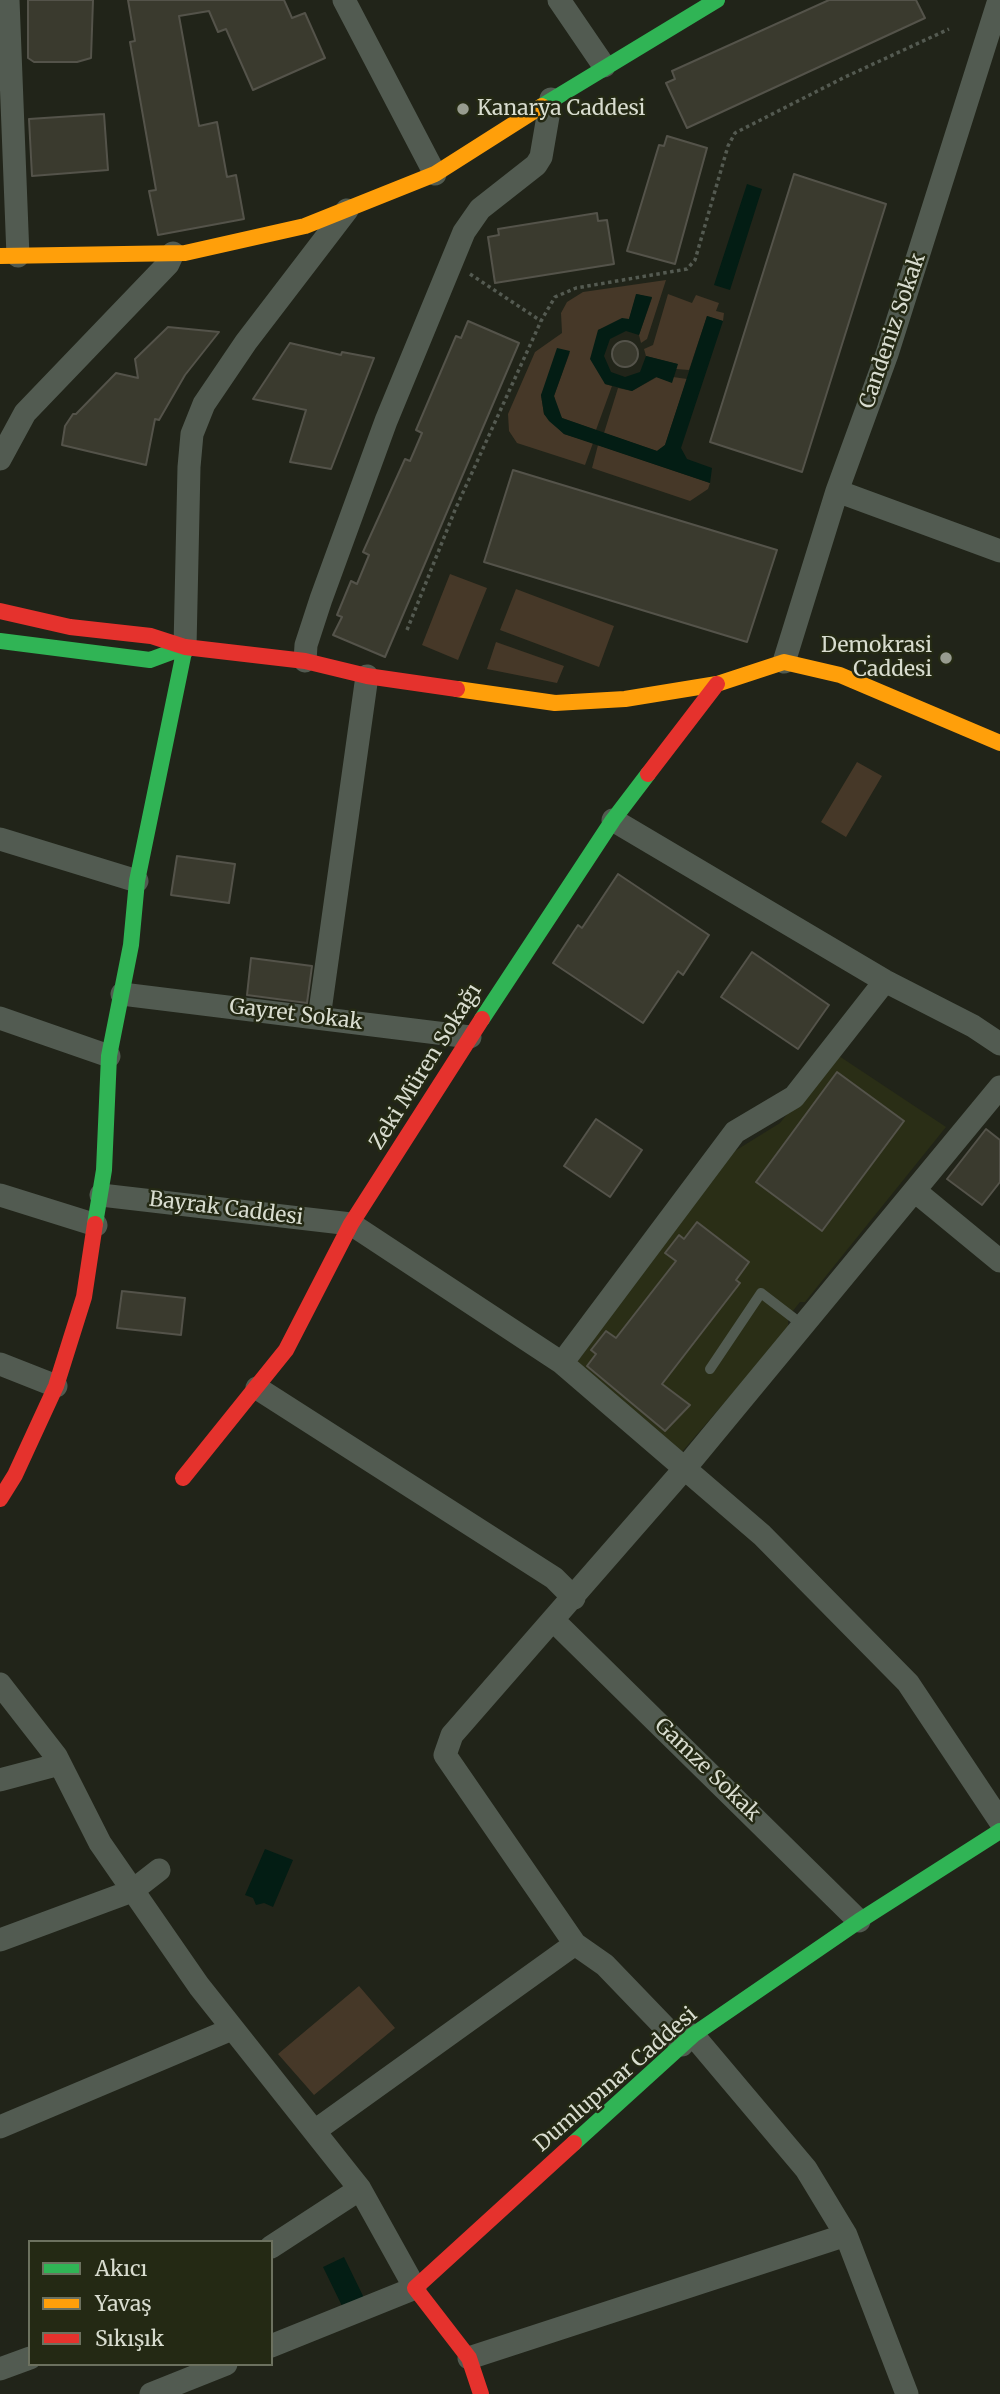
<!DOCTYPE html>
<html>
<head>
<meta charset="utf-8">
<style>
	body { margin:0 }
	#map { position:relative; width:1000px; height:2394px; overflow:hidden; background:#212419; font-family:Merriweather,serif }
	canvas { display:block }
	.legend { position:absolute; left:28px; top:2240px; width:245px; height:126px; box-sizing:border-box; background:#242914; border:2px solid #6c715f; margin:0; padding:9px 12px; list-style:none; font-size:21px; color:#d8dccf }
	.legend li { display:flex; align-items:center; gap:14px; height:35px }
	.legend b { width:35px; border:2px solid #6c715f }
</style>
</head>
<body>
<div id="map">
<canvas width="1000" height="2394"></canvas>
<ul class="legend">
<li><b style="height:9px;background:#30b455"></b>Akıcı</li>
<li><b style="height:9px;background:#ff9f0a"></b>Yavaş</li>
<li><b style="height:9px;background:#e5322d"></b>Sıkışık</li>
</ul>
</div>
<script>
const ctx = document.querySelector('canvas').getContext('2d');
ctx.lineJoin = 'round';
function paint(path, color) {
  ctx.fillStyle = color;
  ctx.fill(path, 'evenodd');
}
function toPath(rows) {
  const path = new Path2D();
  for (const r of rows) {
    if (r.length === 3) {
      path.moveTo(r[0] + r[2], r[1]);
      path.arc(r[0], r[1], r[2], 0, 2 * Math.PI);
      continue;
    }
    path.moveTo(r[0], r[1]);
    for (let i = 2; i < r.length; i += 2) path.lineTo(r[i], r[i + 1]);
  }
  return path;
}
function strokePath(path, color, width, dash) {
  ctx.strokeStyle = color;
  ctx.lineWidth = width;
  ctx.lineCap = dash ? 'butt' : 'round';
  ctx.setLineDash(dash || []);
  ctx.stroke(path);
}
function write(font, color, halo, rows, align = 'center') {
  ctx.font = font + ' Merriweather,serif';
  ctx.lineWidth = 5;
  ctx.setLineDash([]);
  ctx.textBaseline = 'middle';
  ctx.strokeStyle = halo;
  ctx.fillStyle = color;
  for (const [text, x, y, turn = 0] of rows) {
    ctx.save();
    ctx.translate(x, y);
    ctx.rotate((+turn || 0) * Math.PI / 180);
    ctx.textAlign = isNaN(turn) ? turn : align;
    if (halo) ctx.strokeText(text, 0, 0);
    ctx.fillText(text, 0, 0);
    ctx.restore();
  }
}
const built = toPath([
	[839,1056,946,1127,805,1302,800,1302,788,1317,788,1329,680,1454,572,1369,722,1159,780,1123,830,1060]
]);
const green = toPath([
	[666,280,647,339,641,343,639,335,652,298,637,294,629,319,598,330,605,384,612,386,596,430,562,418,557,412,554,396,570,352,541,395,544,414,564,434,593,443,585,465,517,443,509,431,508,414,535,352,562,333,561,313,567,302,583,292],
	[668,294,692,303,696,295,719,303,716,311,724,313,723,321,707,316,689,370,676,369,677,364,646,356,644,349,653,345],
	[657,377,671,382,673,377,687,379,665,445,657,451,604,433,618,388,632,391],
	[598,445,710,483,708,489,690,501,592,468],
	[450,574,487,588,458,660,422,645],
	[516,589,614,626,599,667,500,630],
	[496,642,564,666,557,683,487,669],
	[857,762,882,776,846,837,821,822],
	[359,1986,395,2028,314,2095,278,2054]
]);
const water = toPath([
	[747,184,762,189,730,290,714,285],
	[636,294,652,297,639,335,626,331,610,339,604,356,611,372,625,377,640,372,646,356,678,364,672,383,656,377,632,391,605,384,590,359,598,330,622,318,629,319],
	[707,316,723,321,681,448,687,459,712,468,710,483,564,434,549,421,544,414,541,395,557,348,570,351,554,396,562,418,657,451,665,445],
	[265,1849,293,1860,273,1907,264,1903,256,1905,253,1898,245,1895],
	[344,2257,365,2300,344,2310,323,2267]
]);
const building = toPath([
	[28,0,93,0,91,58,77,62,34,62,28,58,28,0],
	[128,0,284,0,292,18,305,13,325,58,253,90,226,29,218,32,209,11,179,16,199,126,217,122,227,177,236,175,244,219,158,235,149,191,156,190,130,42,135,41,128,0],
	[829,0,916,0,925,18,687,128,666,83,675,79,672,71,829,0],
	[104,114,108,170,32,176,29,119,104,114],
	[667,136,707,148,675,264,627,251,659,145,664,146,667,136],
	[794,174,886,204,802,472,710,442,794,174],
	[597,213,598,221,607,220,614,264,495,283,488,237,499,235,498,229,597,213],
	[468,321,519,343,385,657,333,635,342,617,337,615,351,581,357,584,369,555,363,552,405,459,410,461,422,433,416,430,456,336,461,338,468,321],
	[168,327,219,332,185,375,159,420,155,419,146,465,62,445,65,426,73,414,76,414,116,373,138,378,135,359,168,327],
	[625,354,13],
	[290,343,341,355,342,352,374,358,331,469,290,462,306,410,253,399,290,343],
	[513,470,777,550,747,642,484,562,513,470],
	[177,856,235,864,229,903,171,895,177,856],
	[618,874,709,935,683,975,678,971,643,1023,553,963,578,925,582,928,618,874],
	[752,952,829,1005,798,1049,721,997,752,952],
	[251,958,312,966,307,1003,247,995,251,958],
	[837,1072,904,1121,822,1231,756,1182,837,1072],
	[596,1119,642,1150,610,1197,564,1166,596,1119],
	[986,1129,1000,1140,1000,1182,982,1205,947,1179,986,1129],
	[697,1222,749,1262,736,1280,740,1283,662,1384,690,1405,665,1431,587,1366,596,1354,591,1350,606,1331,616,1338,676,1261,665,1253,679,1235,684,1239,697,1222],
	[122,1291,185,1298,181,1335,117,1328,122,1291]
]);
const path = toPath([
	[470,274,541,321],
	[407,630,455,510,541,321,555,297,576,288,687,269,695,260,728,146,735,133,843,78,949,29]
]);
const lane = toPath([
	[710,1369,761,1293,804,1326]
]);
const street = toPath([
	[8,0,18,256],
	[344,0,435,174],
	[559,0,604,66],
	[0,459,25,413,168,264,173,253],
	[837,491,1000,551],
	[185,647,189,467,192,434,204,404,246,342,347,210],
	[305,661,306,645,321,599,386,421,464,232,480,209,536,165,541,157,551,99],
	[784,662,837,491,887,354,999,0],
	[613,820,885,981,973,1026,1000,1044],
	[0,839,137,881],
	[122,994,470,1037],
	[0,1018,109,1056],
	[319,1018,367,676],
	[915,1191,1000,1261],
	[0,1195,96,1225],
	[101,1195,351,1224,562,1363,762,1535,908,1683,1000,1821],
	[562,1363,735,1132,794,1097,885,981],
	[0,1364,56,1386],
	[257,1388,554,1578,574,1598],
	[553,1620,859,1921],
	[0,1684,56,1756,100,1843,199,1986,360,2189,415,2288,271,2346],
	[0,1780,60,1764],
	[0,1940,132,1891,159,1870],
	[693,2035,806,2169,846,2235,907,2394],
	[682,2045,605,1965,575,1944,445,1755,452,1735,686,1467,1000,1087],
	[0,2127,232,2029],
	[316,2130,575,1944],
	[271,2247,360,2189],
	[469,2358,846,2235],
	[0,2369,30,2358],
	[151,2394,226,2364]
]);
const fast = toPath([
	[542,106,717,0],
	[0,641,150,660,185,647],
	[482,1019,613,820,648,774],
	[95,1224,104,1170,109,1056,131,945,137,881,185,647],
	[574,2143,693,2035,859,1921,1000,1831]
]);
const slow = toPath([
	[0,256,185,253,305,226,435,174,542,106],
	[457,689,555,703,625,699,717,684,784,662,840,675,1000,743]
]);
const jam = toPath([
	[0,611,70,627,151,636,185,647,305,661,367,676,457,689],
	[648,774,717,684],
	[183,1478,286,1350,351,1224,482,1019],
	[0,1499,15,1475,56,1386,84,1297,95,1224],
	[481,2394,469,2358,415,2288,574,2143]
]);
const markers = [
	[463,109,7,"#989c8f"],
	[946,658,7,"#989c8f"]
];
const poiNames = [
	["Kanarya Caddesi",477,109],
	["Demokrasi",932,646,"right"],
	["Caddesi",932,670,"right"]
];
const streetNames = [
	["Candeniz Sokak",893,331,-71],
	["Gayret Sokak",296,1015,7],
	["Zeki Müren Sokağı",426,1067,-58],
	["Bayrak Caddesi",226,1209,7],
	["Gamze Sokak",707,1770,44],
	["Dumlupınar Caddesi",616,2080,-41]
];
paint(built, '#2a2e16');
paint(green, '#463828');
paint(water, '#031d14');
paint(building, '#3a3a2e');
strokePath(building, '#54534a', 2);
strokePath(path, '#545a51', 3.5, [3.5, 3.5]);
strokePath(lane, '#525b51', 10);
strokePath(street, '#525b51', 23);
strokePath(fast, '#30b455', 16);
strokePath(slow, '#ff9f0a', 16);
strokePath(jam, '#e5322d', 16);
for (const [x, y, r, color] of markers) {
  const dot = new Path2D();
  dot.arc(x, y, r, 0, 2 * Math.PI);
  ctx.fillStyle = color;
  ctx.fill(dot);
  strokePath(dot, '#242914', 2.5);
}
write('21px', '#d8dccf', '#242914', poiNames, 'left');
write('21px', '#d8dccf', '#242914', streetNames);
</script>
</body>
</html>
